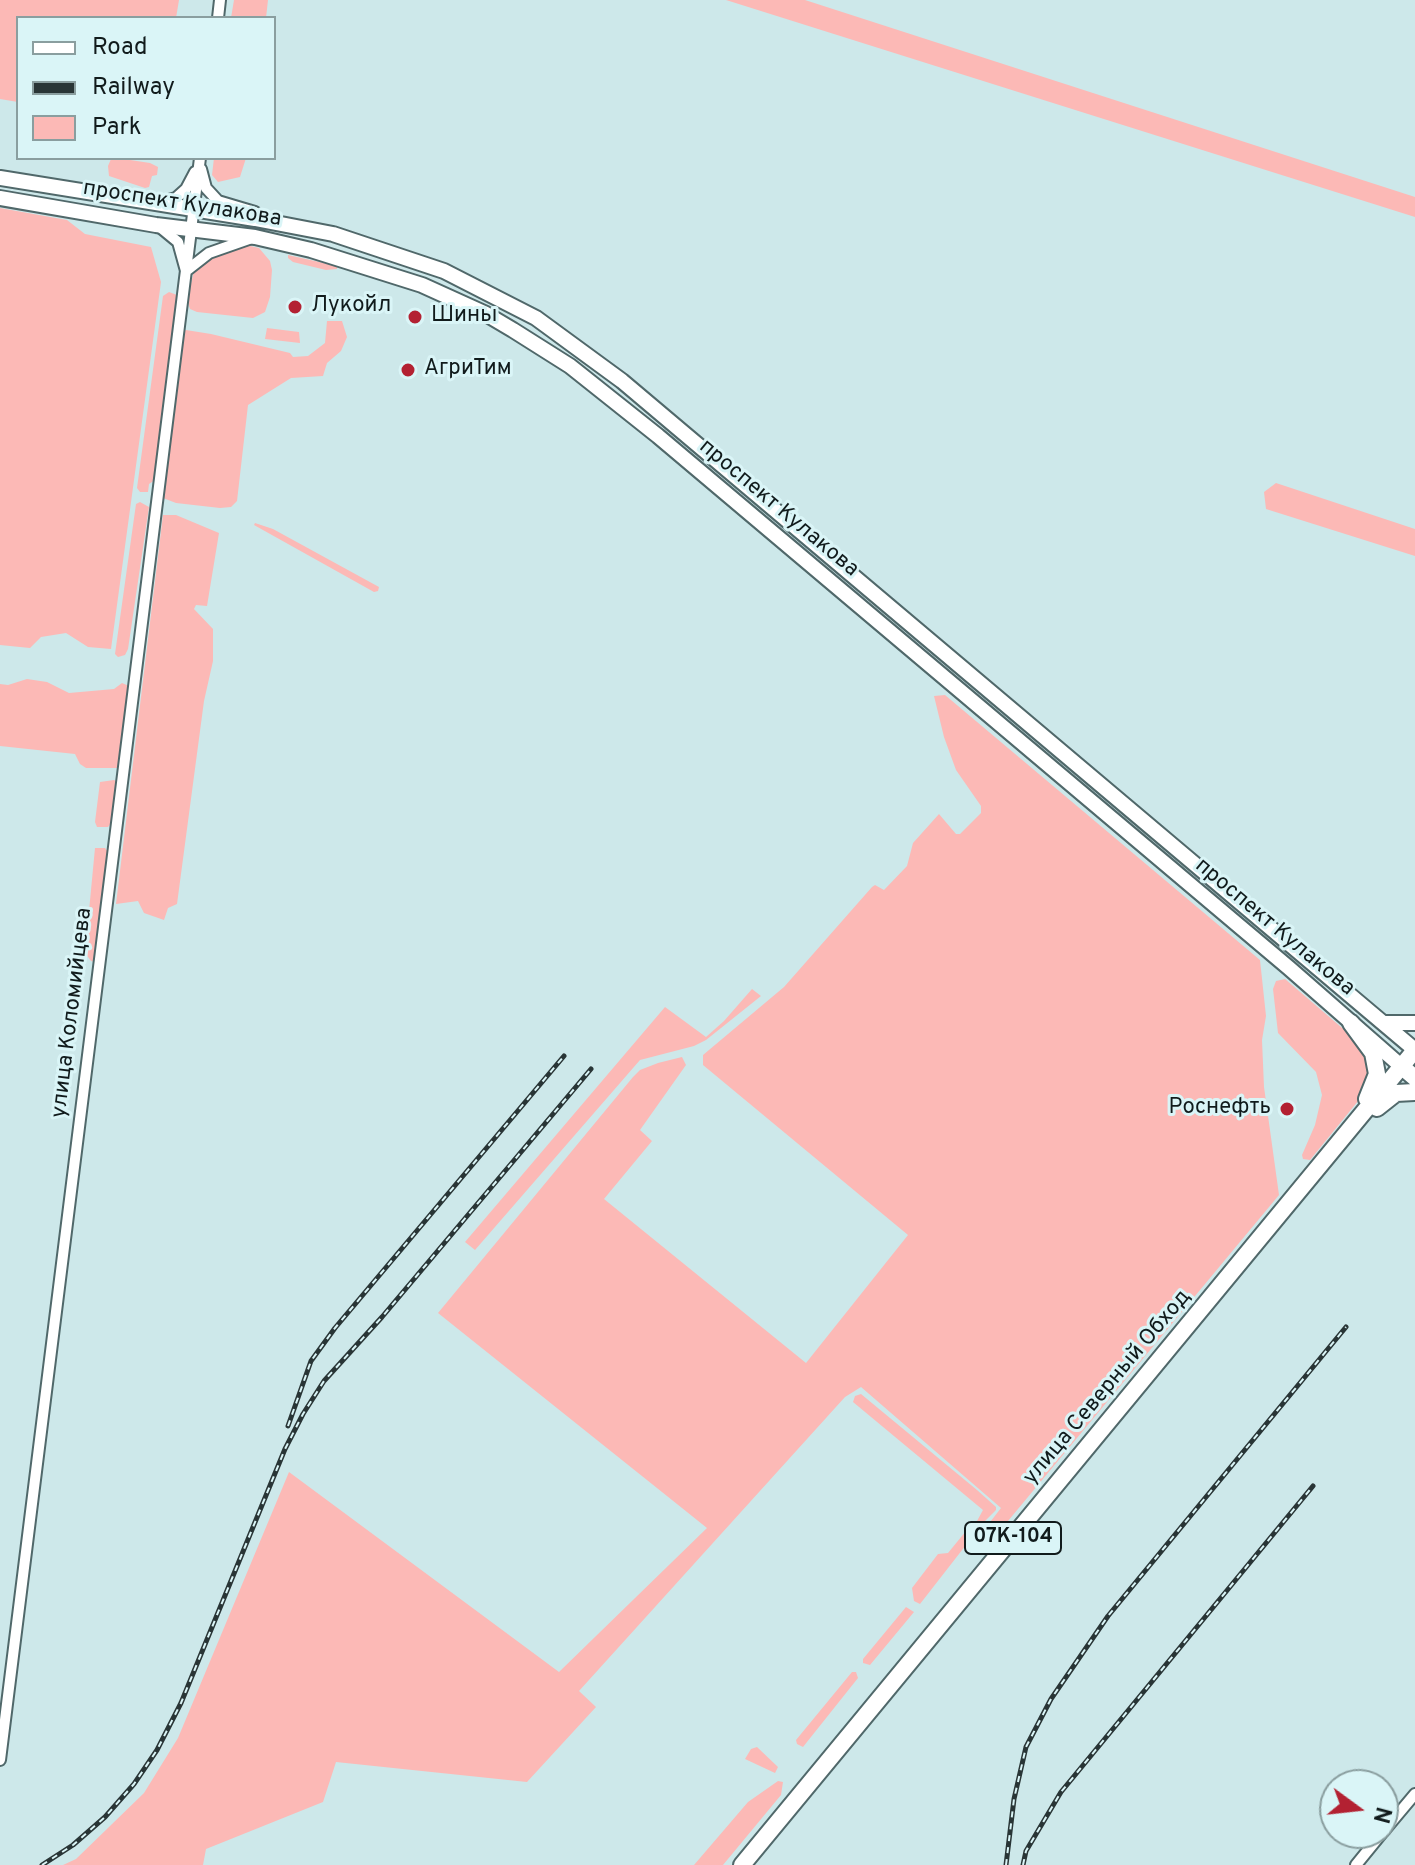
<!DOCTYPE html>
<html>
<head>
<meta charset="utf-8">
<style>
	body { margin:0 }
	#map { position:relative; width:1415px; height:1865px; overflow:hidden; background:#cde8ea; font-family:Overpass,sans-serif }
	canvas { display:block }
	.legend { position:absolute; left:16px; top:16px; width:260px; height:144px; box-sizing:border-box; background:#daf5f7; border:2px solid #8a9e9f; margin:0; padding:10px 14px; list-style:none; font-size:24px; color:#111b1c }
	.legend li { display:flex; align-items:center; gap:16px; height:40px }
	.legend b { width:40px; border:2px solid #8a9e9f }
	.north { position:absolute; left:1319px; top:1769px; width:80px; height:80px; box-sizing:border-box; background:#daf5f7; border:2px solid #8a9e9f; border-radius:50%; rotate:105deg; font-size:22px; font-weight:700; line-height:32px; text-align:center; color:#111b1c }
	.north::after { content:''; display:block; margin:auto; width:28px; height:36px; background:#b32132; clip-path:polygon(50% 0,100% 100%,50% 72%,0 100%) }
</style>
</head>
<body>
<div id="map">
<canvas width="1415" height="1865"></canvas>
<ul class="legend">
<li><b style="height:10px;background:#fff"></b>Road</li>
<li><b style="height:10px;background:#293536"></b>Railway</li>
<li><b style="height:22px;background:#fcb9b6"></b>Park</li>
</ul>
<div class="north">N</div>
</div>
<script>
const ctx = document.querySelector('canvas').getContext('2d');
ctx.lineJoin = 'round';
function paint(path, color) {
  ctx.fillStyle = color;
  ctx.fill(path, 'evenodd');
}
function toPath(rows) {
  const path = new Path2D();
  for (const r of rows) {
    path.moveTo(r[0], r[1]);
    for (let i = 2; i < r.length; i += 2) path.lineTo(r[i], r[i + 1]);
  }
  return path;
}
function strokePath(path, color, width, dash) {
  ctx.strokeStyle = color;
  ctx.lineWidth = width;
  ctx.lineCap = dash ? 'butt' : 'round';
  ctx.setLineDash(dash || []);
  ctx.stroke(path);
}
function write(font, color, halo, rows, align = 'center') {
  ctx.font = font + ' Overpass,sans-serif';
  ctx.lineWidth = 6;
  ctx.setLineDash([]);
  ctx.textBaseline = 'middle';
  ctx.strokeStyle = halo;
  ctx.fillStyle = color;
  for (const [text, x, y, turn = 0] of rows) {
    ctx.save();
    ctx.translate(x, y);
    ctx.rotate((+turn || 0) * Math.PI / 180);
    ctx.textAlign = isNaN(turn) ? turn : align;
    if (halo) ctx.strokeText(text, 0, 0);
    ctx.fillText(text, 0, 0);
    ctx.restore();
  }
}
const green = toPath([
	[0,0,179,0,176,18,18,18,18,102,0,99],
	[234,0,268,0,266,18,231,18],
	[726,0,805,0,1415,197,1415,217],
	[117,158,150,163,158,167,157,175,152,176,149,187,145,188,109,176,108,166,111,159],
	[214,158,246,158,240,177,218,182,212,175],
	[0,208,67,220,85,234,151,247,161,282,111,649,88,647,66,633,41,637,30,648,0,645],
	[242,244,259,248,270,261,272,270,270,297,265,312,253,318,197,312,190,309,187,300,194,271,202,262],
	[288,255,337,266,337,269,326,270,293,262,288,258],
	[169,292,177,295,179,300,155,480,149,484,148,492,140,492,137,488,163,296],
	[327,321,342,321,347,337,341,351,327,363,323,376,291,378,248,405,237,501,231,507,220,508,176,503,163,498,183,332,186,330,211,334,290,353,293,357,308,356,325,343],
	[267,328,299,332,300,343,265,339],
	[1276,483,1415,529,1415,556,1266,509,1264,492],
	[140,502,149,507,128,649,125,655,118,657,115,654,136,504],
	[163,515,176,515,219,533,207,606,196,605,194,609,213,629,213,661,204,701,177,904,168,908,164,920,144,913,138,901,116,904],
	[255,523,273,529,379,587,378,591,374,592,254,525],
	[27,679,47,682,69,693,114,689,122,683,129,686,132,690,119,768,86,768,80,764,75,754,0,746,0,684,8,685],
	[945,695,1260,960,1266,1016,1262,1040,1264,1087,1279,1195,1003,1527,987,1526,1001,1508,861,1387,845,1397,579,1691,596,1707,527,1782,336,1762,323,1802,206,1849,203,1865,63,1865,76,1859,144,1793,178,1738,289,1472,559,1672,707,1528,438,1313,633,1077,640,1070,658,1063,682,1057,686,1065,640,1130,652,1141,604,1199,806,1363,908,1235,703,1065,703,1055,784,987,872,887,875,885,884,890,907,866,913,843,939,814,956,834,960,834,981,813,981,806,956,770,944,737,934,696],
	[114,780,118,782,112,822,108,827,97,827,95,822,100,782],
	[95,848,105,848,109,853,95,962,91,961,85,953],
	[1285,979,1355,1039,1370,1064,1371,1073,1363,1095,1310,1160,1303,1159,1302,1155,1315,1125,1322,1095,1316,1072,1278,1033,1273,989,1276,981],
	[752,989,761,996,706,1040,694,1046,640,1060,475,1250,465,1242,665,1007,706,1037,724,1021],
	[861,1394,977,1490,996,1507,996,1510,983,1523,977,1521,983,1510,853,1402,855,1396],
	[966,1531,973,1536,920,1604,914,1601,912,1588,938,1554,948,1553],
	[906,1607,914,1612,870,1665,863,1663,863,1659],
	[852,1672,856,1672,858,1678,803,1747,797,1744,796,1740],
	[757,1747,778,1767,775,1773,745,1759,751,1749],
	[778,1781,783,1782,781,1795,723,1865,694,1865,748,1802]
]);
const minor = toPath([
	[218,18,220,0],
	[201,169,206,188,218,201,255,212],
	[162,202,176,198,186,189,195,172],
	[161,228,178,242,186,271,209,253,249,239],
	[0,1760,200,158],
	[1383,1832,1415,1794],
	[1356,1865,1382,1833]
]);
const major = toPath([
	[0,178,255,219,333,234,444,271,536,318,622,381,1415,1050],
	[0,198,156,225,255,237,311,250,422,285,486,314,513,330,570,366,658,436,1289,968,1401,1066],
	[1384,1023,1415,1023]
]);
const highway = toPath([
	[1351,1023,1373,1053,1377,1074,1367,1099],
	[1401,1066,1415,1078],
	[1377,1108,1396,1093,1415,1092],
	[742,1865,1415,1050]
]);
const rail = toPath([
	[288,1426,311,1361,335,1328,564,1056],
	[42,1865,73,1845,105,1817,134,1784,157,1750,181,1703,285,1449,303,1414,324,1381,382,1317,591,1069],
	[1006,1865,1014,1799,1026,1747,1051,1699,1108,1616,1346,1327],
	[1023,1865,1026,1851,1061,1792,1313,1486]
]);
const markers = [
	[295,307,8,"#b32132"],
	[415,317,8,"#b32132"],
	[408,370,8,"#b32132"],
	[1287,1109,8,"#b32132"]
];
const shields = [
	[1013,1538,96]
];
const shieldNames = [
	["07К-104",1013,1538]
];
const streetNames = [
	["проспект Кулакова",182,205,9],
	["проспект Кулакова",778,509,40],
	["проспект Кулакова",1274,928,40],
	["улица Коломийцева",73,1013,-83],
	["улица Северный Обход",1108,1388,-50]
];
const poiNames = [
	["Лукойл",311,307],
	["Шины",431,317],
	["АгриТим",424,370],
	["Роснефть",1271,1109,"right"]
];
paint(green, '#fcb9b6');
strokePath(minor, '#50686a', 14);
strokePath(major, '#50686a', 18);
strokePath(highway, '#50686a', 20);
strokePath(minor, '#fff', 10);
strokePath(major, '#fff', 14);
strokePath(highway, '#fff', 16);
strokePath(rail, '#293536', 5);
strokePath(rail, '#daf5f7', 2, [6]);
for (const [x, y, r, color] of markers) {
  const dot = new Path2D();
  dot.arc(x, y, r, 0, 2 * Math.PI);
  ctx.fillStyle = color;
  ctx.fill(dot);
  strokePath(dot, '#daf5f7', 3);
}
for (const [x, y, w] of shields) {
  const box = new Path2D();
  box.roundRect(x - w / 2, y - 16, w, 32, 6);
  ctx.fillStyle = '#daf5f7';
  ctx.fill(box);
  strokePath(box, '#111b1c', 2);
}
write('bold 20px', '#111b1c', null, shieldNames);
write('22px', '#111b1c', '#daf5f7', streetNames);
write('22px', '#111b1c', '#daf5f7', poiNames, 'left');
</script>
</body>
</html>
